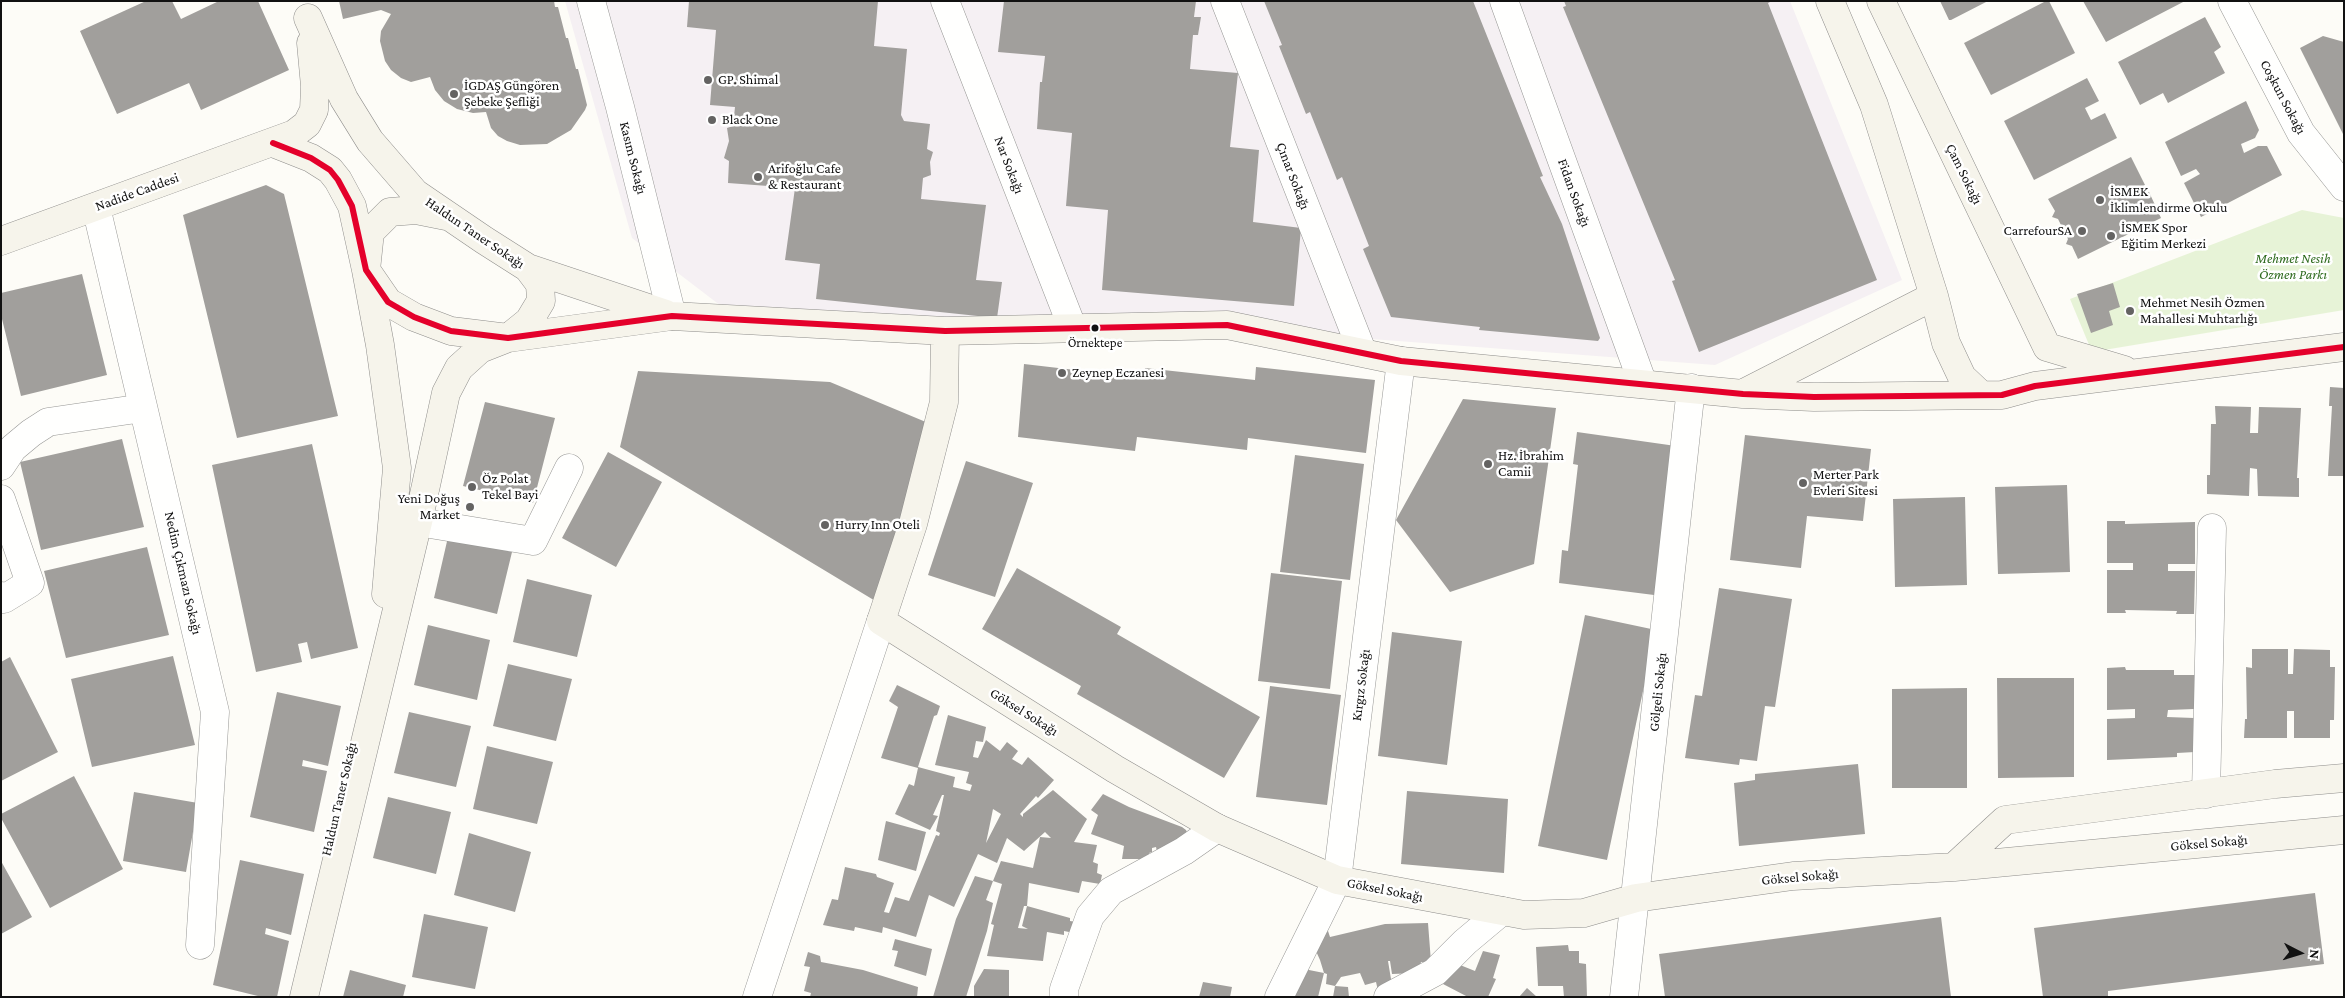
<!DOCTYPE html>
<html>
<head>
<meta charset="utf-8">
<style>
	body { margin:0 }
	#map { position:relative; width:2345px; height:998px; overflow:hidden; background:#fdfcf7; font-family:"Crimson Pro",serif }
	canvas { display:block }
	.frame { position:absolute; inset:0; border:2px solid #111; pointer-events:none }
	.north { position:absolute; left:2275px; top:928px; width:50px; height:50px; -webkit-text-stroke:4px #fff; paint-order:stroke; rotate:95deg; font-size:14px; font-weight:700; line-height:20px; text-align:center; color:#111 }
	.north::after { content:''; display:block; margin:auto; width:18px; height:22px; background:#111; clip-path:polygon(50% 0,100% 100%,50% 72%,0 100%) }
</style>
</head>
<body>
<div id="map">
<canvas width="2345" height="998"></canvas>
<div class="frame"></div>
<div class="north">N</div>
</div>
<script>
const ctx = document.querySelector('canvas').getContext('2d');
ctx.lineJoin = 'round';
function paint(path, color) {
  ctx.fillStyle = color;
  ctx.fill(path, 'evenodd');
}
function toPath(rows) {
  const path = new Path2D();
  for (const r of rows) {
    path.moveTo(r[0], r[1]);
    for (let i = 2; i < r.length; i += 2) path.lineTo(r[i], r[i + 1]);
  }
  return path;
}
function strokePath(path, color, width, dash) {
  ctx.strokeStyle = color;
  ctx.lineWidth = width;
  ctx.lineCap = dash ? 'butt' : 'round';
  ctx.setLineDash(dash || []);
  ctx.stroke(path);
}
function write(font, color, halo, rows, align = 'center') {
  ctx.font = font + ' "Crimson Pro",serif';
  ctx.lineWidth = 5;
  ctx.setLineDash([]);
  ctx.textBaseline = 'middle';
  ctx.strokeStyle = halo;
  ctx.fillStyle = color;
  for (const [text, x, y, turn = 0] of rows) {
    ctx.save();
    ctx.translate(x, y);
    ctx.rotate((+turn || 0) * Math.PI / 180);
    ctx.textAlign = isNaN(turn) ? turn : align;
    if (halo) ctx.strokeText(text, 0, 0);
    ctx.fillText(text, 0, 0);
    ctx.restore();
  }
}
const industrial = toPath([
	[565,1,1790,1,1902,280,1715,365,1239,329,725,309,632,238]
]);
const green = toPath([
	[2302,210,2344,218,2344,310,2092,352,2070,299]
]);
const building = toPath([
	[146,1,172,1,181,19,219,1,258,1,289,70,201,110,189,83,117,114,80,31],
	[339,1,554,1,555,7,558,7,566,38,568,38,576,69,578,69,587,105,585,110,571,130,547,144,520,145,507,141,498,136,491,128,486,112,473,113,457,109,444,101,435,90,430,77,411,82,401,78,391,70,385,61,380,41,381,31,391,14,381,10,343,19],
	[689,1,878,1,874,46,907,49,901,115,904,121,930,124,927,149,933,152,930,162,931,175,923,178,921,199,986,205,976,280,1002,282,997,318,816,299,820,264,785,260,795,188,728,183,729,161,724,158,729,141,727,128,733,126,735,107,710,105,716,30,687,27],
	[1004,1,1196,1,1194,17,1201,17,1198,35,1193,35,1190,69,1238,73,1230,147,1259,150,1253,222,1301,228,1294,306,1102,290,1108,210,1066,206,1072,133,1037,129,1040,82,1042,82,1045,56,998,52],
	[1264,1,1473,1,1543,176,1540,177,1562,224,1600,338,1598,341,1479,330,1480,327,1391,317,1363,249,1369,246,1342,177,1337,180,1310,112,1306,114,1279,46,1282,45],
	[1564,1,1772,1,1768,3,1877,280,1699,352,1672,281,1675,280,1563,7,1566,6],
	[1940,1,1988,1,1951,20,1949,20],
	[2046,1,2049,1,2075,53,1991,95,1964,43],
	[2083,1,2185,1,2106,42],
	[2205,17,2221,47,2214,52,2225,73,2168,103,2163,93,2140,105,2118,62],
	[2323,36,2344,42,2344,136,2300,48],
	[2087,78,2099,101,2085,108,2091,120,2105,113,2117,138,2034,180,2004,121],
	[2246,101,2259,130,2255,138,2241,144,2244,153,2258,146,2267,146,2282,175,2201,217,2184,183,2200,174,2196,169,2181,176,2165,142],
	[2131,157,2145,185,2142,187,2145,193,2149,192,2161,218,2078,259,2072,246,2066,244,2068,239,2064,232,2059,231,2061,225,2058,219,2052,217,2055,211,2048,199],
	[266,185,284,194,338,416,237,438,183,215],
	[82,274,107,375,21,396,1,315,1,293],
	[2113,283,2120,307,2109,311,2113,325,2091,333,2077,294],
	[1024,364,1144,378,1145,368,1255,380,1256,367,1375,380,1366,453,1248,438,1247,450,1137,437,1135,451,1018,437],
	[638,371,830,382,933,425,877,602,620,447],
	[2330,387,2344,388,2344,476,2328,476,2332,406,2329,406],
	[1463,399,1556,408,1534,564,1450,592,1396,520],
	[485,402,555,418,533,503,463,486],
	[2215,406,2251,407,2250,433,2258,433,2259,407,2301,408,2297,478,2299,478,2299,497,2258,496,2257,469,2250,468,2249,496,2207,494,2207,475,2210,475,2211,424,2216,424],
	[1577,432,1683,447,1662,596,1559,583,1562,550,1568,551,1578,465,1573,464],
	[1745,435,1871,449,1863,521,1807,516,1801,568,1730,560],
	[122,439,144,527,41,550,20,462],
	[312,444,358,648,311,659,307,642,298,644,302,662,256,672,212,465],
	[608,452,662,482,616,567,562,538],
	[1295,455,1364,464,1350,580,1280,572],
	[966,461,1033,483,995,597,928,575],
	[2067,485,2070,572,1998,574,1995,487],
	[1965,497,1967,585,1895,587,1893,499],
	[2107,521,2125,521,2125,524,2195,522,2195,564,2168,564,2168,571,2195,571,2194,614,2176,614,2177,611,2125,610,2126,613,2107,613,2107,570,2133,570,2133,563,2107,563],
	[448,537,512,552,497,614,434,598],
	[147,547,169,635,66,658,44,571],
	[1017,568,1121,627,1117,634,1260,717,1224,778,1077,694,1081,686,982,629],
	[1271,573,1342,581,1330,689,1258,681],
	[527,579,592,595,577,657,513,642],
	[1719,588,1792,599,1775,707,1765,706,1757,761,1740,759,1739,765,1685,758,1695,695,1702,696],
	[1585,615,1656,630,1607,860,1538,846],
	[428,625,490,640,477,700,414,685],
	[1392,632,1462,641,1447,765,1378,756],
	[2252,649,2288,649,2288,674,2293,674,2294,649,2330,650,2330,667,2335,667,2334,720,2330,720,2330,738,2294,738,2294,711,2287,711,2287,738,2244,738,2245,719,2247,719,2246,667,2252,668],
	[173,656,195,745,92,767,71,679],
	[10,657,58,752,1,781,1,662],
	[508,664,572,679,556,741,493,726],
	[2125,667,2126,670,2174,670,2174,675,2195,675,2194,709,2168,710,2167,717,2194,718,2195,752,2177,753,2177,757,2107,760,2107,719,2135,718,2135,709,2107,710,2107,668],
	[1997,678,2074,678,2074,777,1998,778],
	[897,685,940,706,937,715,934,716,918,767,955,777,953,787,970,791,972,785,966,783,969,772,935,765,948,715,986,727,983,742,976,741,973,757,978,758,986,740,1000,751,1007,742,1018,751,1012,759,1022,765,1028,757,1054,780,1038,798,1036,796,1020,814,1023,817,1023,814,1053,790,1087,819,1074,842,1097,845,1093,862,1098,864,1097,873,1102,875,1100,884,1082,881,1079,893,1029,883,1027,906,1070,918,1070,921,1076,922,1074,933,1064,931,1064,935,1047,932,1043,961,987,956,994,925,991,924,1002,884,993,881,986,900,993,903,987,931,966,997,933,997,956,919,975,876,993,881,1001,861,1033,868,1040,837,1051,838,1045,832,1024,851,1007,838,997,863,978,854,954,907,929,895,916,937,883,927,882,933,855,927,854,931,823,925,832,899,838,900,845,867,876,874,877,877,894,883,884,912,889,913,895,897,909,901,936,835,939,836,940,833,936,831,944,795,942,795,933,815,938,816,930,830,895,814,909,784,914,786,918,768,881,758,898,707,889,701],
	[993,809,1001,814,986,843,991,819],
	[1024,906,1027,906,1022,926,1028,929,1018,928],
	[1270,686,1341,695,1327,805,1256,797],
	[1967,688,1967,788,1892,788,1892,689],
	[277,692,341,706,328,766,303,760,302,766,327,771,314,832,250,817],
	[409,712,471,726,456,787,394,773],
	[487,746,553,762,537,824,473,809],
	[1858,764,1865,834,1739,846,1734,783,1755,780,1755,774],
	[74,776,123,869,50,908,1,818,1,814],
	[1407,791,1508,799,1504,873,1401,864],
	[134,792,198,803,186,872,123,861],
	[1103,794,1129,807,1182,827,1186,830,1190,840,1158,856,1156,847,1152,848,1152,852,1149,853,1149,859,1122,859,1124,846,1091,834,1098,815,1091,810],
	[388,797,451,812,436,874,373,858],
	[886,821,926,832,916,871,878,860],
	[469,833,531,852,515,912,454,895],
	[240,860,304,874,291,935,266,928,265,934,289,941,277,997,262,997,213,985],
	[1,861,32,917,1,934],
	[2315,893,2324,964,2108,991,2108,997,2043,997,2034,928],
	[424,914,488,927,475,989,412,977],
	[1941,917,1951,997,1665,997,1659,954],
	[1428,923,1431,962,1421,962,1418,973,1392,974,1390,961,1388,961,1393,991,1379,995,1376,982,1365,985,1360,973,1341,977,1335,986,1326,984,1327,974,1324,973,1318,997,1287,997,1294,967,1324,973,1320,960,1311,940,1328,931,1330,937,1385,924],
	[895,939,932,949,926,976,894,966,898,951,892,950],
	[1568,945,1569,951,1579,951,1579,963,1586,964,1587,997,1564,997,1563,986,1538,986,1536,947],
	[1483,951,1500,955,1493,978,1496,979,1488,997,1468,997,1443,984,1455,963,1475,971],
	[808,952,820,956,821,962,863,970,918,987,917,997,810,997,811,993,804,991,810,967,804,966],
	[984,969,1009,970,1009,997,974,997,974,986],
	[350,970,406,985,403,997,343,997],
	[1203,982,1232,987,1230,997,1199,997],
	[1335,986,1348,987,1349,997,1333,997],
	[1527,988,1537,997,1519,997]
]);
const street = toPath([
	[591,1,620,107,672,316],
	[945,1,1073,329],
	[1225,1,1362,351],
	[1504,1,1643,384],
	[2232,1,2301,133,2344,187],
	[96,207,215,712,200,945],
	[1,466,13,448,31,433,48,422,143,408],
	[1,499,30,583,4,599,1,596],
	[418,522,533,541,569,468],
	[2206,794,2212,528],
	[757,997,881,621],
	[1064,997,1064,989,1090,916,1111,891,1184,851,1217,828],
	[1279,997,1337,880,1401,361],
	[1388,997,1435,972,1465,942,1502,911],
	[1624,997,1691,388]
]);
const secondary = toPath([
	[1830,1,1874,105,1934,296,1946,343,1962,377,1979,393],
	[1881,1,2047,347],
	[273,143,311,158,330,170,338,180,352,206,366,270,388,302,414,317,451,331,508,338,672,316,945,331,1227,325,1401,361,1743,394,1814,397,2002,395,2035,386,2344,347],
	[1,241,294,134,307,124,314,110,315,86,311,43],
	[528,268,666,314],
	[945,331,944,402,913,524,881,621,1115,769,1217,828,1337,880,1524,915,1584,913,1636,898,1793,876,1954,867,2344,830],
	[2047,347,2124,370],
	[1744,393,1934,296],
	[386,594,397,468,380,345,366,270,370,232,390,212,416,210,446,216],
	[1954,867,2005,820,2275,784,2344,778],
	[304,997,418,522,446,393,459,368,480,349,508,338,529,321,541,301,540,284,528,268,484,240,415,193,370,141,344,99,308,18]
]);
const bus1 = toPath([
	[273,143,311,158,330,170,338,180,352,206,366,270,388,302,414,317,451,331,508,338,672,316,945,331,1227,325,1401,361,1743,394,1814,397,2002,395,2035,386,2344,347]
]);
const markers = [
	[708,80,5,"#646362"],
	[454,94,5,"#646362"],
	[712,120,5,"#646362"],
	[758,177,5,"#646362"],
	[2100,200,5,"#646362"],
	[2082,231,5,"#646362"],
	[2111,236,5,"#646362"],
	[2130,311,5,"#646362"],
	[1095,328,4.5,"#111"],
	[1062,373,5,"#646362"],
	[1488,464,5,"#646362"],
	[1803,483,5,"#646362"],
	[472,487,5,"#646362"],
	[470,507,5,"#646362"],
	[825,525,5,"#646362"]
];
const busNames = [
	["Örnektepe",1095,343]
];
const poiNames = [
	["GP. Shimal",718,80],
	["İGDAŞ Güngören",464,86],
	["Şebeke Şefliği",464,102],
	["Black One",722,120],
	["Arifoğlu Cafe",768,169],
	["& Restaurant",768,185],
	["İSMEK",2110,192],
	["İklimlendirme Okulu",2110,208],
	["İSMEK Spor",2121,228],
	["Eğitim Merkezi",2121,244],
	["CarrefourSA",2072,231,"right"],
	["Mehmet Nesih Özmen",2140,303],
	["Mahallesi Muhtarlığı",2140,319],
	["Zeynep Eczanesi",1072,373],
	["Hz. İbrahim",1498,456],
	["Camii",1498,472],
	["Merter Park",1813,475],
	["Evleri Sitesi",1813,491],
	["Öz Polat",482,479],
	["Tekel Bayi",482,495],
	["Yeni Doğuş",460,499,"right"],
	["Market",460,515,"right"],
	["Hurry Inn Oteli",835,525]
];
const streetNames = [
	["Coşkun Sokağı",2283,97,62],
	["Kasım Sokağı",633,158,76],
	["Nar Sokağı",1009,165,69],
	["Çam Sokağı",1964,174,64],
	["Çınar Sokağı",1293,176,69],
	["Nadide Caddesi",137,192,-20],
	["Fidan Sokağı",1574,193,70],
	["Haldun Taner Sokağı",475,233,34],
	["Nedim Çıkmazı Sokağı",183,573,77],
	["Kırgız Sokağı",1361,685,-83],
	["Gölgeli Sokağı",1658,692,-84],
	["Göksel Sokağı",1024,712,32],
	["Haldun Taner Sokağı",339,799,-77],
	["Göksel Sokağı",2209,843,-5],
	["Göksel Sokağı",1800,877,-5],
	["Göksel Sokağı",1385,890,11]
];
const parkNames = [
	["Mehmet Nesih",2293,259],
	["Özmen Parkı",2293,275]
];
paint(industrial, '#f5f0f3');
paint(green, '#e7f3d7');
paint(building, '#a19f9c');
strokePath(street, '#979795', 29);
strokePath(secondary, '#8e8d8b', 29);
strokePath(street, '#fffffe', 28);
strokePath(secondary, '#f6f4eb', 28);
strokePath(bus1, '#e4002b', 6);
for (const [x, y, r, color] of markers) {
  const dot = new Path2D();
  dot.arc(x, y, r, 0, 2 * Math.PI);
  ctx.fillStyle = color;
  ctx.fill(dot);
  strokePath(dot, '#fff', 2);
}
write('13px', '#111', '#fff', busNames);
write('14px', '#111', '#fff', poiNames, 'left');
write('14px', '#111', '#fff', streetNames);
write('italic 14px', '#2f6b1f', '#fff', parkNames);
</script>
</body>
</html>
